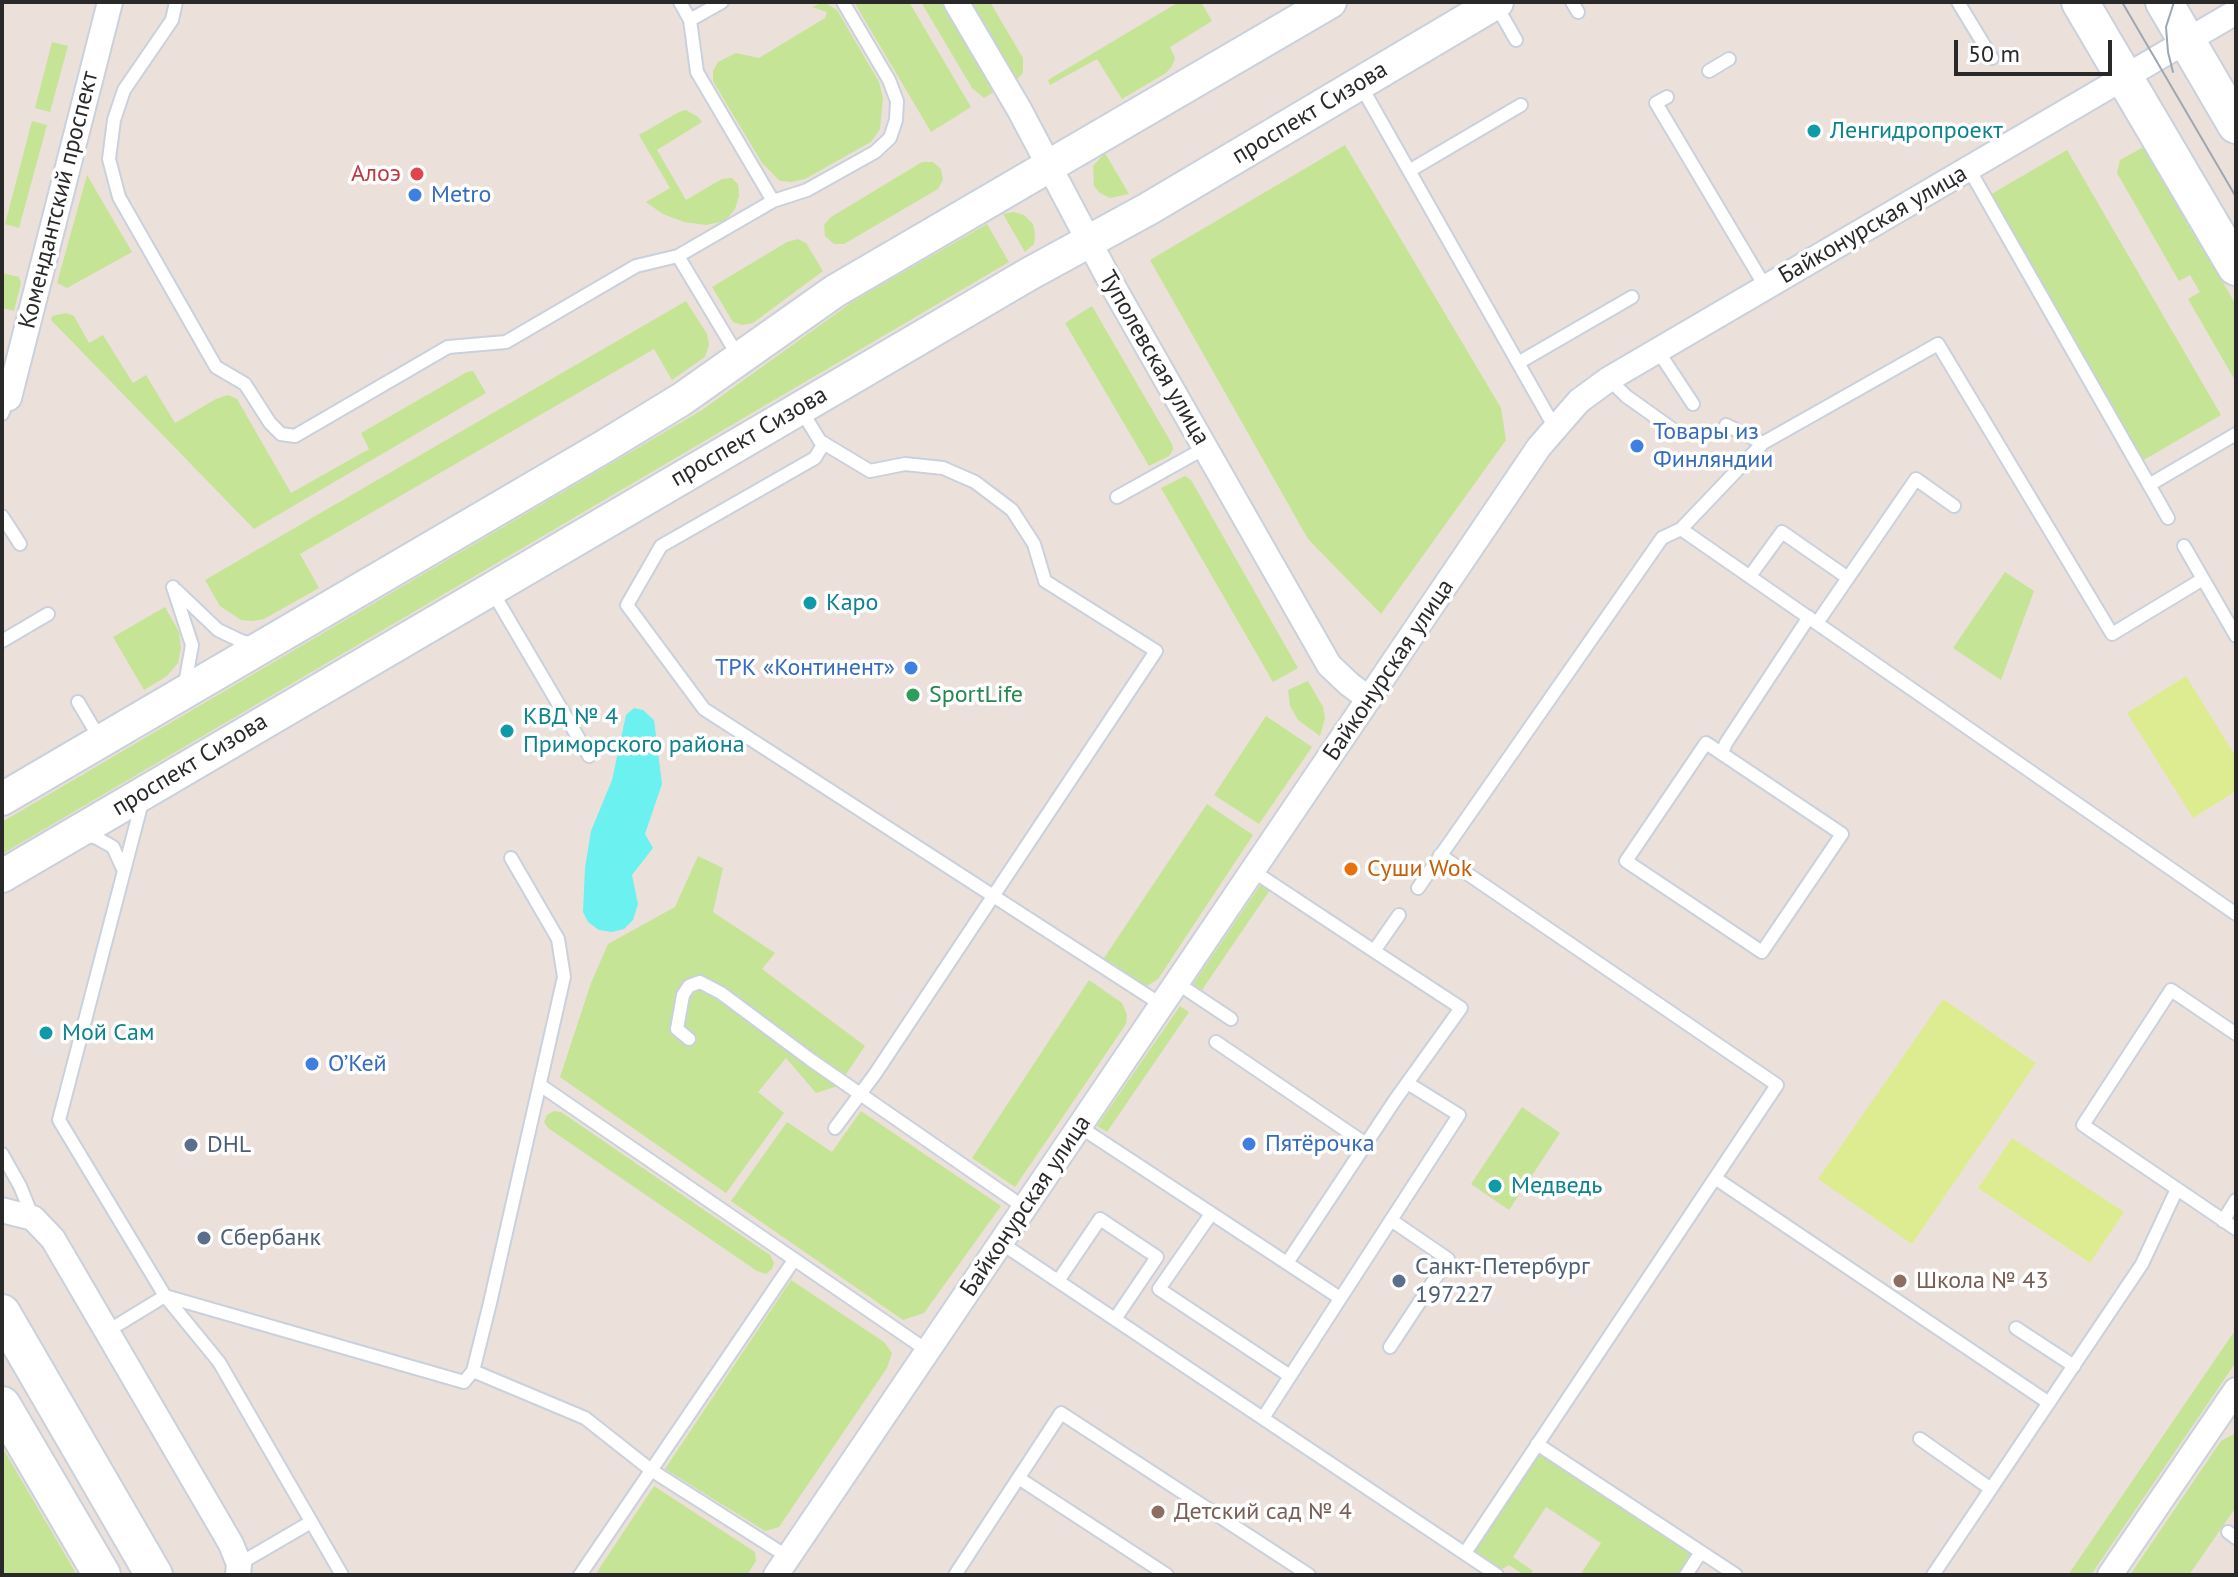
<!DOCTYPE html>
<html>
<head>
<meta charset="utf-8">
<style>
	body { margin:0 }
	#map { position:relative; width:2238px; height:1577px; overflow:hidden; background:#ece0db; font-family:"PT Sans",sans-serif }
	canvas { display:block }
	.frame { position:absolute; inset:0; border:4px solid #292929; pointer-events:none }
	.scale { position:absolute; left:1954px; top:40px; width:158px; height:36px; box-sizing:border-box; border:4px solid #292929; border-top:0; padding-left:10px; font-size:24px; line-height:28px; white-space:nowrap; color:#292929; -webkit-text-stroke:6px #fff; paint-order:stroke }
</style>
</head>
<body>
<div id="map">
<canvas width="2238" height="1577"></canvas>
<div class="frame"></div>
<div class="scale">50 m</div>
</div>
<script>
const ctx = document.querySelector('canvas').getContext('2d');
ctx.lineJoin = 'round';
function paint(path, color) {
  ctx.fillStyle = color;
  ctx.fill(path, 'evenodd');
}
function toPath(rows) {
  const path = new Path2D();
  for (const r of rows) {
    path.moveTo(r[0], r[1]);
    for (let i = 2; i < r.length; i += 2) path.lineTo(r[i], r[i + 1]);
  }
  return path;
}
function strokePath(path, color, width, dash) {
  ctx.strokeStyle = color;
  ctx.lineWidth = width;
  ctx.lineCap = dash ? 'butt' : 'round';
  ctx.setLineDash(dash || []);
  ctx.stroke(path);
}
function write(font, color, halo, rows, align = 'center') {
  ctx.font = font + ' "PT Sans",sans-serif';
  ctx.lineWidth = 7;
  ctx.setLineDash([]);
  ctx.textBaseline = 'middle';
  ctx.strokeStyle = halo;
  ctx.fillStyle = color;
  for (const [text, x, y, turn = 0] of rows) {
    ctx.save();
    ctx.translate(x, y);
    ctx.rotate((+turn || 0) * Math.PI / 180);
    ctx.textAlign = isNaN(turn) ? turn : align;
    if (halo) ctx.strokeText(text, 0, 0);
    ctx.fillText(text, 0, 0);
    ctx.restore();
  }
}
const green = toPath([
	[824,2,837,10,879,82,883,98,880,129,871,142,805,179,792,182,780,181,762,163,713,81,713,71,718,62,736,53,759,58,825,18,827,12,812,7],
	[854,2,909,2,971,107,931,132],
	[921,2,942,2,994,92,984,98,972,88],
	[970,2,990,2,1023,58,1023,73,1016,80],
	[1179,2,1201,2,1212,21,1170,47,1175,58,1172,66,1166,73,1122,99,1097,59,1050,85,1048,80],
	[52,42,68,46,50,112,35,108],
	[686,110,698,117,702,122,657,150,686,200,722,179,732,178,738,184,739,196,735,209,725,221,706,225,684,222,663,214,646,202,670,188,639,135,679,112],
	[32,121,47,125,19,228,5,224],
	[1345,145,1501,408,1506,440,1381,614,1308,539,1150,260],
	[2145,146,2236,305,2236,382,2188,299,2200,292,2190,275,2179,281,2117,173,2120,160],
	[2067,150,2221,415,2142,461,1988,196],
	[1105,153,1129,194,1110,198,1100,193,1094,186,1093,166],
	[922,162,933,162,941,169,943,180,938,189,844,244,834,244,825,236,824,225,831,217],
	[87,175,132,252,67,288,57,283],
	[1014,212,1024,215,1033,224,1035,234,1034,244,1025,252,1003,214],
	[987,224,1009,262,2,854,2,822,702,410,855,300],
	[798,239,806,243,823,271,753,323,742,325,733,322,712,287,787,242],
	[2,273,19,277,21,283,14,311,2,308],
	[686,301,707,334,709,345,705,357,672,380,654,349,300,554,319,588,264,619,252,621,241,620,220,606,205,580],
	[1092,306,1172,444,1173,450,1169,456,1149,466,1065,323],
	[66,313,74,316,89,343,103,335,133,383,146,375,175,423,216,399,228,395,237,399,291,493,369,449,361,433,467,372,473,371,486,393,254,529,51,320,52,316],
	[1185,476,1191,480,1298,668,1273,682,1161,488],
	[2005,572,2034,591,2001,680,1953,648],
	[165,607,179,632,181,648,178,663,167,676,144,690,113,637],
	[1308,681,1323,707,1325,718,1320,736,1298,720,1290,706,1288,690],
	[1266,716,1312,747,1259,824,1214,795],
	[1207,804,1253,835,1158,979,1147,986,1135,983,1102,961],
	[698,856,723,868,713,912,775,953,762,969,865,1046,838,1086,816,1093,786,1058,758,1092,784,1113,726,1193,560,1077,591,983,608,944,675,907],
	[1261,884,1270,890,1202,990,1193,984],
	[1089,980,1122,1003,1127,1015,1126,1024,1015,1187,972,1158],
	[1180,1006,1189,1012,1107,1132,1097,1126],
	[1522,1107,1560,1133,1509,1210,1471,1184],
	[554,1111,561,1112,770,1255,774,1263,772,1269,766,1274,757,1271,548,1128,544,1122,547,1115],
	[861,1111,1001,1206,924,1313,903,1320,731,1201,787,1122,832,1152],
	[791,1280,884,1342,892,1353,887,1368,779,1527,765,1531,665,1469],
	[2236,1329,2236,1362,2091,1575,2068,1575],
	[2236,1433,2236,1507,2189,1575,2130,1575,2221,1441],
	[2,1447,77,1575,2,1575],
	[1540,1450,1693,1553,1677,1575,1580,1575,1601,1543,1546,1507,1513,1557,1533,1571,1531,1575,1524,1575,1509,1565,1502,1569,1474,1550],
	[654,1486,755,1552,756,1561,747,1575,595,1575]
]);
const pitch = toPath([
	[2186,676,2236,757,2236,791,2193,818,2127,713],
	[1943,999,2036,1063,1912,1244,1818,1179],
	[2012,1138,2124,1212,2090,1263,1978,1188]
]);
const water = toPath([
	[634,708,643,710,654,720,662,784,645,834,653,848,632,875,638,904,633,920,624,929,612,932,599,930,588,922,583,912,585,868,591,831,612,780,626,715]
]);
const service = toPath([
	[176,2,172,20,124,90,114,120,109,159,119,197,216,367,245,384,270,423,281,434,295,436,448,347,506,342,636,266,678,256],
	[680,2,690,20,697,72,773,201],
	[1572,2,1578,12],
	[1958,2,1992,58],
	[1496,5,1516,40],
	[690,20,722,2],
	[1709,71,1729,59],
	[1361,86,1555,428],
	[1667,97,1656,103,1766,288],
	[1969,169,2168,518],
	[1409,171,1521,105],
	[1658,351,1693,404],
	[738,356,678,256,773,201,807,190,875,152,890,138,896,120,897,101,889,80,843,2],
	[1518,363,1632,297],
	[1609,379,1626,396,1675,431],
	[801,410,820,441,870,471,905,464,943,468,975,482,1012,510,1034,544,1045,581,1156,651,875,1074,835,1128],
	[2,414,9,398],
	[1726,425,1763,443],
	[824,443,815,458,661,546,627,605,704,709,1162,1005],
	[2149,485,2236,434],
	[1117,497,1205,448],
	[2,516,20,544],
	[1681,529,2236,914],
	[2184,546,2236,636],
	[1750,576,1782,532,1848,578],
	[173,587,192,645,185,684],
	[176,590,218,630,241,641,255,644],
	[492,591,589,756],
	[1817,623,1916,479,1954,506],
	[2,641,48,614],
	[78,702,100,739],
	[1706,743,1842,834,1762,952,1626,861,1706,743],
	[1722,753,1726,743,1809,617],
	[142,802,59,1120,165,1296,219,1362,342,1575],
	[85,835,97,838,113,847,124,871],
	[1440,855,1777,1085,1465,1553],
	[1253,871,1374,951,1399,915],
	[1418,888,1662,538,1681,529,1763,443,1938,344,2112,634,2203,579],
	[1177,983,1231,1019],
	[2236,1034,2171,990,2083,1125,2236,1229],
	[689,1039,677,1029,683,995,689,986,700,982,721,993,811,1060,1025,1208],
	[1216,1042,1366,1144],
	[540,1085,928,1351],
	[1080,1127,1340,1298],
	[2,1154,20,1186,33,1218],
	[1715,1178,2049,1403],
	[1211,1214,1159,1289,1290,1376],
	[2223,1221,2236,1200],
	[1001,1243,1497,1575],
	[1287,1263,1395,1100,1461,1008,1374,951],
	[1058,1281,1100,1219,1157,1257,1115,1319],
	[2016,1328,2074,1366],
	[106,1332,165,1296,464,1382,473,1371,490,1303,564,977,558,939,511,858],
	[1390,1347,1448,1259,1391,1220],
	[473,1371,585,1418,651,1470,788,1557],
	[1263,1418,1459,1115,1409,1084],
	[1920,1439,1991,1489],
	[1537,1444,1736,1575],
	[1020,1479,1167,1575],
	[2228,1532,2236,1538],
	[239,1564,311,1522],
	[580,1575,794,1260],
	[955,1575,1061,1413,1309,1575],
	[1686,1575,1701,1552],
	[1933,1575,2142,1264,2177,1189]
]);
const minor = toPath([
	[956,2,1019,109,1110,281,1329,665,1349,684,1369,699],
	[2,396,9,398,110,2],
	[2,1210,33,1218,53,1239,231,1544,239,1564,238,1575],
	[776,1575,1539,447,1579,401,1609,379,2236,12],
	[2110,1575,2236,1390]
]);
const tertiary = toPath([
	[2,799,605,446,682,399,835,291,1330,2],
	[2,876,1029,274,1148,209,1497,2]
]);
const secondary = toPath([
	[2080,2,2236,267],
	[2164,2,2236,125],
	[2,1313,154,1575],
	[2,1405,102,1575]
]);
const tram = toPath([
	[2122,2,2236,197],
	[2173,72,2168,52,2166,27,2174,2]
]);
const markers = [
	[1814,131,8,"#0f9aa8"],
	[417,174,8,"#e0444e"],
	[415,195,8,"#3f7fe0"],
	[1637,446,8,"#3f7fe0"],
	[810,603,8,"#0f9aa8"],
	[911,668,8,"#3f7fe0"],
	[913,695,8,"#2e9e5b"],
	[507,731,8,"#0f9aa8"],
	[1351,869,8,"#e8710a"],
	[46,1033,8,"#0f9aa8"],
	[312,1064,8,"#3f7fe0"],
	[1249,1144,8,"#3f7fe0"],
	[191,1145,8,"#5c6f8a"],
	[1495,1186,8,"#0f9aa8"],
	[204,1238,8,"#5c6f8a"],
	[1399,1281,8,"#5c6f8a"],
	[1900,1281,8,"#8d6e63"],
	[1158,1512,8,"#8d6e63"]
];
const streetNames = [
	["проспект Сизова",1310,113,-31],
	["Комендантский проспект",59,200,-76],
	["Байконурская улица",1873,225,-30],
	["Туполевская улица",1154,358,60],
	["проспект Сизова",749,437,-30],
	["Байконурская улица",1389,670,-56],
	["проспект Сизова",190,765,-31],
	["Байконурская улица",1026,1206,-56]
];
const cultureNames = [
	["Ленгидропроект",1830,131],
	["Каро",826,603],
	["КВД № 4",523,717],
	["Приморского района",523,745],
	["Мой Сам",62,1033],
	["Медведь",1511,1186]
];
const healthNames = [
	["Алоэ",401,174]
];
const shopNames = [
	["Metro",431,195],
	["Товары из",1653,432],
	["Финляндии",1653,460],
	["ТРК «Континент»",895,668,"right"],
	["О’Кей",328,1064],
	["Пятёрочка",1265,1144]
];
const leisureNames = [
	["SportLife",929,695]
];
const foodNames = [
	["Суши Wok",1367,869]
];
const serviceNames = [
	["DHL",207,1145],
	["Сбербанк",220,1238],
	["Санкт-Петербург",1415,1267],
	["197227",1415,1295]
];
const educationNames = [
	["Школа № 43",1916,1281],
	["Детский сад № 4",1174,1512]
];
paint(green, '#c5e495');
paint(pitch, '#deec91');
paint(water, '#6bf1f0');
strokePath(service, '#c9d1dc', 16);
strokePath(minor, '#c9d1dc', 28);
strokePath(tertiary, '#c9d1dc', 36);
strokePath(secondary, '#c9d1dc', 40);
strokePath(service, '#fff', 12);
strokePath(minor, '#fff', 24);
strokePath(tertiary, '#fff', 32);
strokePath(secondary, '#fff', 36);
strokePath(tram, '#9da7b4', 2);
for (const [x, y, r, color] of markers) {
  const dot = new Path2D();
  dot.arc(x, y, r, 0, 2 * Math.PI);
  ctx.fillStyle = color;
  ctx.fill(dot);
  strokePath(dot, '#fff', 3);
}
write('24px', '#292929', '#fff', streetNames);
write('24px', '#0d838f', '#fff', cultureNames, 'left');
write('24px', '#be3a42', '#fff', healthNames, 'right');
write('24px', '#366cbe', '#fff', shopNames, 'left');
write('24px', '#27864d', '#fff', leisureNames, 'left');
write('24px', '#c56008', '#fff', foodNames, 'left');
write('24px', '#4e5e75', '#fff', serviceNames, 'left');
write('24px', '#785e54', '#fff', educationNames, 'left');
</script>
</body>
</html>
